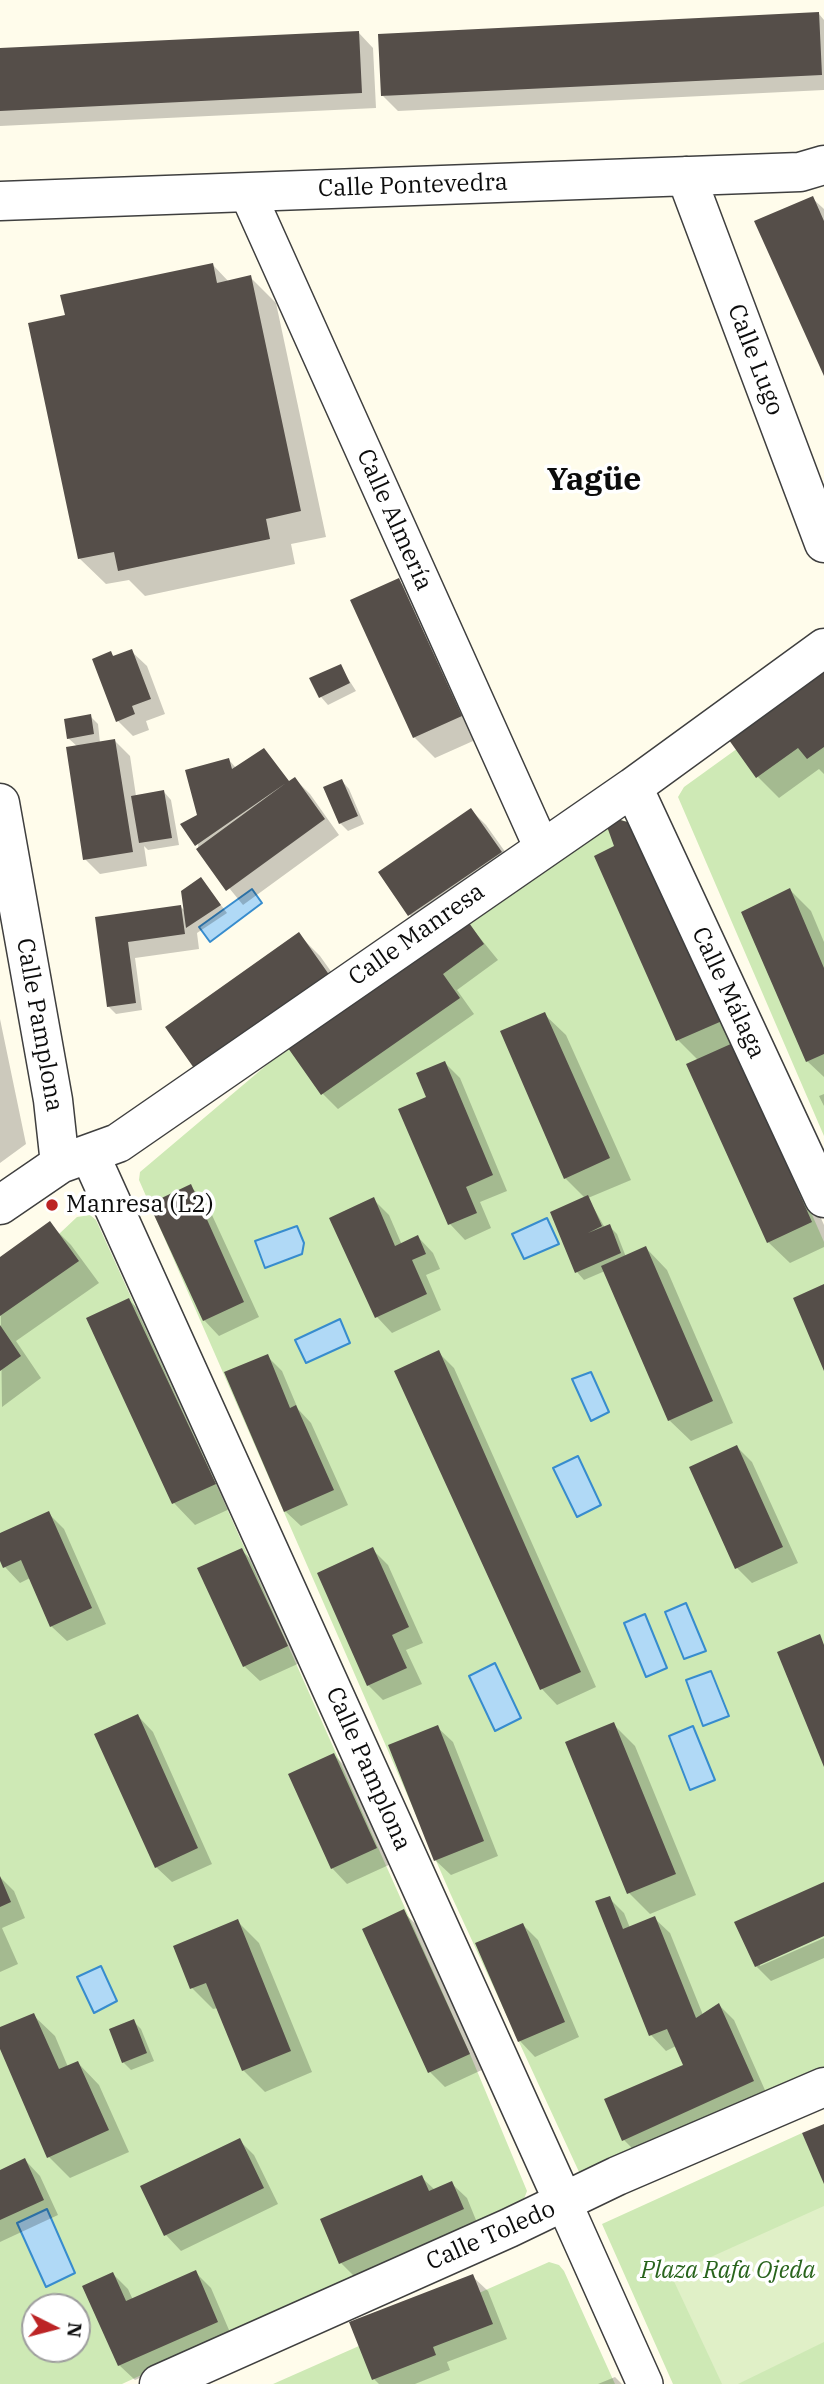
<!DOCTYPE html>
<html>
<head>
<meta charset="utf-8">
<style>
	body { margin:0 }
	#map { position:relative; width:824px; height:2384px; overflow:hidden; background:#fffceb; font-family:"IBM Plex Serif",serif }
	canvas { display:block }
	.north { position:absolute; left:21px; top:2293px; width:70px; height:70px; box-sizing:border-box; background:#fff; border:2px solid #9e9e9e; border-radius:50%; rotate:96deg; font-size:19px; font-weight:700; line-height:28px; text-align:center; color:#0c0c0c }
	.north::after { content:''; display:block; margin:auto; width:24px; height:32px; background:#bc2425; clip-path:polygon(50% 0,100% 100%,50% 72%,0 100%) }
</style>
</head>
<body>
<div id="map">
<canvas width="824" height="2384"></canvas>
<div class="north">N</div>
</div>
<script>
const ctx = document.querySelector('canvas').getContext('2d');
ctx.lineJoin = 'round';
function paint(path, color) {
  ctx.fillStyle = color;
  ctx.fill(path, 'evenodd');
}
function toPath(rows) {
  const path = new Path2D();
  for (const r of rows) {
    path.moveTo(r[0], r[1]);
    for (let i = 2; i < r.length; i += 2) path.lineTo(r[i], r[i + 1]);
  }
  return path;
}
function strokePath(path, color, width, dash) {
  ctx.strokeStyle = color;
  ctx.lineWidth = width;
  ctx.lineCap = dash ? 'butt' : 'round';
  ctx.setLineDash(dash || []);
  ctx.stroke(path);
}
function write(font, color, halo, rows, align = 'center') {
  ctx.font = font + ' "IBM Plex Serif",serif';
  ctx.lineWidth = 7;
  ctx.setLineDash([]);
  ctx.textBaseline = 'middle';
  ctx.strokeStyle = halo;
  ctx.fillStyle = color;
  for (const [text, x, y, turn = 0] of rows) {
    ctx.save();
    ctx.translate(x, y);
    ctx.rotate((+turn || 0) * Math.PI / 180);
    ctx.textAlign = isNaN(turn) ? turn : align;
    if (halo) ctx.strokeText(text, 0, 0);
    ctx.fillText(text, 0, 0);
    ctx.restore();
  }
}
const green = toPath([
	[824,686,824,1136,678,797,684,787],
	[617,819,631,823,733,1034,824,1242,824,2073,580,2174,451,1895,139,1180,140,1172,288,1047],
	[90,1215,96,1220,216,1484,470,2054,527,2191,524,2199,122,2384,0,2384,0,1274,59,1234,77,1217],
	[35,2307,77,2307,77,2349,35,2349],
	[802,2133,824,2179,824,2384,673,2384,602,2224],
	[549,2262,559,2265,564,2271,615,2384,273,2384]
]);
const pitch = toPath([
	[824,2206,824,2342,738,2384,722,2384,671,2275]
]);
const water = toPath([
	[252,889,262,903,210,942,199,927,252,889],
	[547,1218,559,1244,524,1259,512,1234,547,1218],
	[297,1226,304,1243,302,1254,265,1268,255,1241,297,1226],
	[340,1319,350,1343,306,1363,295,1340,340,1319],
	[591,1372,609,1412,591,1421,572,1379,591,1372],
	[578,1456,601,1505,577,1517,553,1468,578,1456],
	[686,1603,706,1651,684,1659,665,1612,686,1603],
	[645,1614,667,1668,646,1677,624,1623,645,1614],
	[495,1663,521,1718,495,1731,469,1676,495,1663],
	[711,1671,729,1716,703,1726,686,1680,711,1671],
	[693,1726,715,1780,690,1790,669,1736,693,1726],
	[101,1966,117,2001,94,2013,77,1977,101,1966],
	[47,2209,75,2273,46,2287,17,2223,47,2209]
]);
const shadow = toPath([
	[819,14,824,20,824,90,398,111,383,96],
	[358,32,373,48,376,108,0,126,0,50],
	[812,198,824,209,824,371],
	[212,264,229,282,250,277,276,303,326,537,291,544,295,564,145,596,129,580,106,584,79,558,67,317],
	[398,580,420,602,482,737,435,758,414,737],
	[131,651,147,666,165,714,146,721,149,730,133,736,118,721,110,653,115,657],
	[824,663,824,774,819,769,779,798,758,777,726,733],
	[340,666,356,691,328,705,321,697],
	[90,716,98,724,100,743,115,741,130,756,136,796,164,792,171,800,179,845,148,850,144,846,147,866,100,874,85,859,78,747,68,738],
	[264,750,290,783,295,779,310,794,339,835,243,905,198,850,199,816,229,760,236,768],
	[342,781,349,789,364,824,348,831,340,823],
	[471,810,486,825,516,867,425,930,410,915,381,873],
	[616,847,754,1067,824,1225,824,1247,790,1263,768,1242,698,1060,678,1040],
	[201,879,227,913,197,933,199,949,135,958,142,1010,116,1014,108,1006,97,918,180,906,186,912],
	[790,890,811,911,824,942,824,1077,807,1061],
	[467,922,498,960,457,990,474,1014,338,1109,323,1094,290,1048],
	[298,934,320,956,350,998,219,1092],
	[544,1014,566,1035,631,1180,588,1198,605,1228,609,1226,617,1234,626,1257,646,1248,667,1270,733,1423,691,1441,669,1420,605,1271,584,1280,577,1272,552,1213,585,1198,565,1178],
	[0,1019,26,1144,0,1163],
	[445,1063,460,1078,507,1191,480,1202,491,1228,465,1240,450,1224,400,1110,429,1098],
	[824,1094,824,1106,819,1096],
	[191,1187,206,1202,259,1317,219,1336,204,1320],
	[374,1200,389,1215,402,1245,418,1237,433,1253,440,1269,426,1275,441,1310,392,1333,377,1317,332,1218],
	[50,1224,71,1245,99,1283,16,1341,41,1378,2,1407,0,1259],
	[129,1300,150,1321,236,1506,195,1525,174,1503],
	[439,1353,454,1368,596,1687,557,1705,542,1689,396,1371],
	[267,1356,282,1371,298,1409,311,1423,348,1505,301,1526,285,1511],
	[737,1447,752,1462,798,1563,752,1583,737,1568],
	[48,1513,64,1529,106,1624,67,1641,51,1626,30,1578,20,1583,5,1567,0,1557,0,1535],
	[241,1550,257,1565,302,1662,260,1681,244,1666],
	[373,1550,388,1565,423,1643,406,1650,422,1684,383,1700,368,1685],
	[138,1716,153,1732,212,1864,172,1882,156,1867],
	[613,1724,635,1746,696,1895,650,1914,629,1893],
	[437,1727,453,1742,498,1856,451,1875,435,1860],
	[334,1755,349,1770,391,1864,347,1884,332,1868],
	[0,1877,14,1891,25,1918,2,1928,18,1964,0,1972],
	[824,1884,824,1934,760,1963,760,1966,824,1938,824,1958,771,1981,756,1966],
	[609,1898,624,1913,630,1928,654,1918,670,1933,703,2015,719,2005,734,2020,768,2097,639,2155,624,2140,685,2066,676,2046,666,2051,651,2035,597,1902],
	[403,1912,419,1927,484,2069,445,2087,430,2072],
	[238,1922,259,1943,312,2072,265,2092,243,2070,218,2008,213,2009,192,1988],
	[523,1925,538,1940,579,2037,535,2057,520,2041],
	[33,2015,55,2036,68,2067,78,2063,99,2085,129,2152,70,2178,49,2157,0,2045,0,2029],
	[133,2021,141,2029,154,2061,131,2070,123,2062],
	[239,2140,254,2155,278,2204,181,2251,166,2235,143,2187],
	[25,2160,40,2176,58,2215,0,2242,0,2172],
	[421,2177,435,2190,451,2183,467,2198,478,2225,356,2278,341,2263],
	[195,2272,211,2288,232,2337,135,2380,119,2365,113,2274,128,2289,133,2300],
	[472,2276,488,2291,507,2339,447,2362,450,2370,415,2384,379,2384,374,2379],
	[615,2377,622,2384,598,2384]
]);
const building = toPath([
	[819,12,822,75,381,96,378,34],
	[359,31,362,93,0,111,0,48],
	[813,196,824,221,824,376,754,221],
	[213,263,217,283,251,275,301,511,266,519,270,539,118,571,114,552,78,559,28,323,65,315,60,295],
	[399,578,462,716,413,738,350,600],
	[132,649,151,699,132,706,135,714,116,722,92,659,111,651,113,656],
	[824,661,824,747,807,759,798,748,756,778,724,733],
	[341,664,350,683,319,698,309,678],
	[91,714,94,734,67,739,64,719],
	[115,739,133,852,83,860,66,747],
	[264,748,289,781,295,777,325,819,226,891,196,849,286,783,195,846,180,824,197,815,185,770,229,758,232,769],
	[342,779,358,816,339,824,323,787],
	[164,790,172,838,139,843,131,796],
	[471,808,502,852,408,916,378,872],
	[617,819,631,823,722,1021,676,1041,594,856,614,846,605,821],
	[201,877,221,905,186,928,181,891],
	[790,888,824,968,824,1054,806,1062,741,912],
	[181,905,185,934,128,942,136,1003,107,1007,95,917],
	[467,920,484,944,443,974,460,998,321,1095,288,1048],
	[299,932,330,976,196,1071,165,1027],
	[545,1012,610,1158,564,1179,500,1031],
	[733,1043,812,1222,767,1243,686,1064],
	[445,1061,493,1175,466,1187,477,1213,448,1225,398,1109,426,1097,416,1073],
	[191,1184,244,1302,203,1321,149,1204],
	[588,1195,602,1226,588,1233,610,1224,621,1253,575,1273,550,1212],
	[374,1197,395,1246,418,1235,426,1254,412,1260,427,1294,375,1318,329,1218],
	[50,1221,79,1261,0,1316,0,1257],
	[646,1246,713,1401,668,1421,601,1266],
	[824,1284,824,1371,793,1298],
	[129,1298,216,1484,172,1504,86,1318],
	[0,1325,21,1356,0,1371],
	[439,1350,581,1672,540,1690,394,1371],
	[268,1354,290,1408,296,1405,334,1490,284,1512,224,1372],
	[737,1445,783,1547,735,1569,689,1467],
	[49,1511,92,1608,50,1627,21,1560,3,1568,0,1561,0,1533],
	[373,1547,409,1627,392,1635,407,1668,367,1686,317,1573],
	[242,1548,288,1646,243,1667,197,1568],
	[820,1634,824,1645,824,1767,777,1652],
	[138,1714,198,1848,155,1868,94,1734],
	[614,1722,676,1874,627,1894,565,1742],
	[438,1725,484,1841,434,1861,388,1745],
	[334,1753,377,1848,331,1869,288,1774],
	[0,1876,11,1902,0,1907],
	[824,1882,824,1936,755,1967,734,1922],
	[610,1896,623,1929,655,1916,696,2018,719,2003,754,2081,622,2141,604,2099,683,2065,667,2029,649,2036,595,1901],
	[404,1909,470,2054,428,2073,362,1929],
	[238,1919,291,2051,242,2071,206,1983,190,1989,173,1946],
	[523,1923,565,2022,518,2042,475,1943],
	[34,2013,59,2069,78,2061,109,2130,47,2158,0,2049,0,2027],
	[134,2019,147,2053,122,2063,109,2029],
	[824,2124,824,2184,802,2133],
	[240,2138,264,2188,164,2236,140,2186],
	[25,2158,44,2200,0,2220,0,2170],
	[422,2175,429,2191,452,2181,464,2209,339,2264,320,2219],
	[196,2270,218,2322,118,2366,82,2286,113,2272,126,2301],
	[473,2274,493,2324,433,2347,436,2355,372,2380,349,2322]
]);
const pedestrian = toPath([
	[247,192,542,848],
	[564,2203,645,2384]
]);
const minor = toPath([
	[686,176,824,543],
	[0,201,800,172,824,165],
	[633,787,824,1198],
	[0,803,53,1100,60,1164],
	[90,1155,564,2203],
	[0,1205,60,1164,118,1143,633,787,824,648],
	[159,2384,509,2228,617,2176,824,2087]
]);
const markers = [
	[52,1205,7,"#bc2425"]
];
const streetNames = [
	["Calle Pontevedra",413,186,-2],
	["Calle Lugo",755,360,69],
	["Calle Almería",394,520,66],
	["Calle Manresa",417,935,-35],
	["Calle Málaga",728,993,65],
	["Calle Pamplona",39,1025,80],
	["Calle Pamplona",368,1769,66],
	["Calle Toledo",491,2236,-24]
];
const poiNames = [
	["Manresa (L2)",66,1205]
];
const parkNames = [
	["Plaza Rafa Ojeda",728,2271]
];
const districtNames = [
	["Yagüe",594,481]
];
paint(green, '#cee9b5');
paint(pitch, '#e0f0c7');
paint(water, '#b0d9f6');
strokePath(water, '#378cce', 2);
paint(shadow, '#0003');
paint(building, '#554e49');
strokePath(pedestrian, '#3f3f3f', 38);
strokePath(minor, '#3f3f3f', 41);
strokePath(pedestrian, '#fff', 35);
strokePath(minor, '#fff', 38);
for (const [x, y, r, color] of markers) {
  const dot = new Path2D();
  dot.arc(x, y, r, 0, 2 * Math.PI);
  ctx.fillStyle = color;
  ctx.fill(dot);
  strokePath(dot, '#fff', 2.5);
}
write('24px', '#0c0c0c', '#fff', streetNames);
write('24px', '#0c0c0c', '#fff', poiNames, 'left');
write('italic 24px', '#29641d', '#fff', parkNames);
write('bold 32px', '#0c0c0c', '#fff', districtNames);
</script>
</body>
</html>
